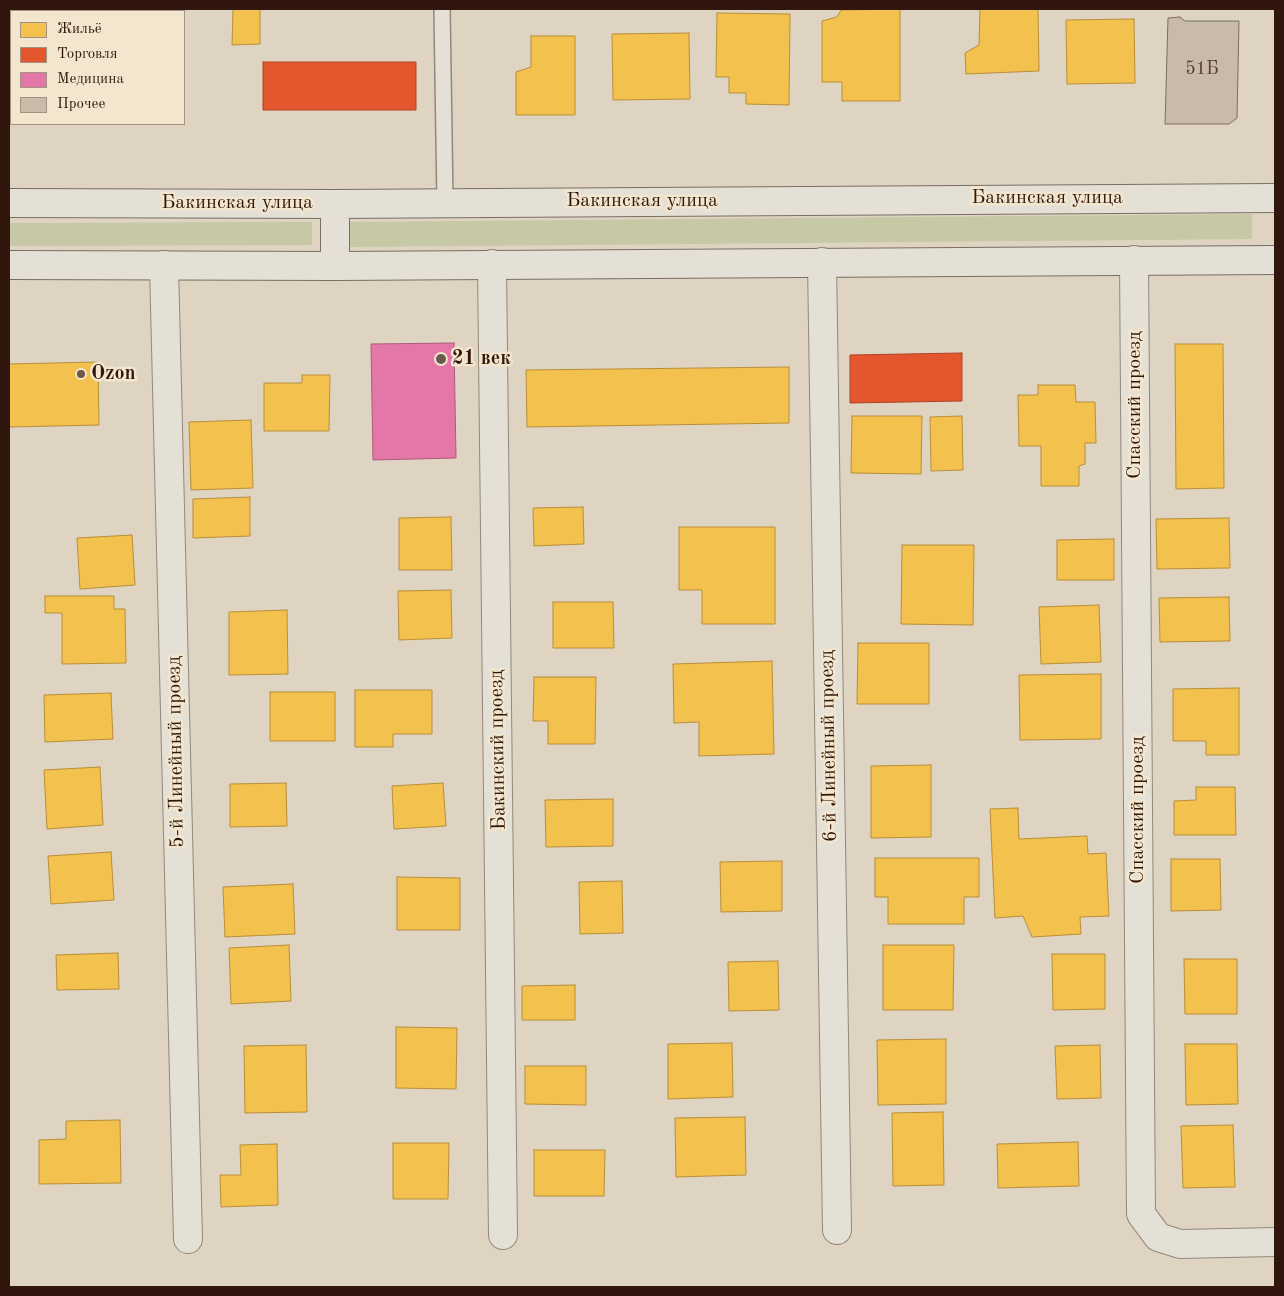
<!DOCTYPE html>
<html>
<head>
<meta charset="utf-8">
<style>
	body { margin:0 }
	#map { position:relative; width:1284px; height:1296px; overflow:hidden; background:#ded4c1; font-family:"Old Standard TT",serif }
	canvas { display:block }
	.frame { position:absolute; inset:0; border:10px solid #30160c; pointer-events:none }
	.legend { position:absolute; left:10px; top:10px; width:175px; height:115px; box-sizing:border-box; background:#f2e6ce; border:1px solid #a49380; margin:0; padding:6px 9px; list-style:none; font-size:15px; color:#30160c }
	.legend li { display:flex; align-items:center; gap:10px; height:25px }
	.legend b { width:25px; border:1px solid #a49380 }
</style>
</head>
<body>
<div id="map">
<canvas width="1284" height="1296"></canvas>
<div class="frame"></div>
<ul class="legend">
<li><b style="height:14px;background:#f2c14e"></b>Жильё</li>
<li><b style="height:14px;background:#e4572e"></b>Торговля</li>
<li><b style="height:14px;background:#e377a8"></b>Медицина</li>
<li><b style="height:14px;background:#c9baaa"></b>Прочее</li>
</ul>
</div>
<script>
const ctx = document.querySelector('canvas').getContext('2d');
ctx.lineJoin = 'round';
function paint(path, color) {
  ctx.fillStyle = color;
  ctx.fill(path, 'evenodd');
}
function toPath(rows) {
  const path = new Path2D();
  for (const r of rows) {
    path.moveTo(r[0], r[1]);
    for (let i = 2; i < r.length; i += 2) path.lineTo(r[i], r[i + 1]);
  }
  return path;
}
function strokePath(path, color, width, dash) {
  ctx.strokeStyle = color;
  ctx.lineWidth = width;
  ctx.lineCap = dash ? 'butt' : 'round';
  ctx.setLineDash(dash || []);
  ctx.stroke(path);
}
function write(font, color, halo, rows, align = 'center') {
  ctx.font = font + ' "Old Standard TT",serif';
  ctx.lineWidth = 5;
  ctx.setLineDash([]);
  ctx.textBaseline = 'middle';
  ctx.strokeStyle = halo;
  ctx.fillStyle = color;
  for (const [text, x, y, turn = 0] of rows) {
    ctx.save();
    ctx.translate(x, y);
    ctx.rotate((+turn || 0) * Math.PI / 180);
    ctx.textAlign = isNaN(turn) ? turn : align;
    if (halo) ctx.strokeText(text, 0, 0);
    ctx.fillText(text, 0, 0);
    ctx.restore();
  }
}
const green = toPath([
	[9,9,72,9,71,11,11,11,11,108,9,108],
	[1252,214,1252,239,350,247,350,222],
	[312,222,312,245,9,246,9,223]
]);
const homes = toPath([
	[233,9,260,9,260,44,232,45,233,9],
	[900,9,900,101,842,101,842,82,822,82,822,21,837,17,841,10,900,9],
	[980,9,1038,9,1039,71,966,74,965,53,979,45,980,9],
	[717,13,790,14,789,105,746,104,746,93,729,93,729,77,716,77,717,13],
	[1134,19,1135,83,1067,84,1066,20,1134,19],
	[689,33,690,99,613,100,612,34,689,33],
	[531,36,575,36,575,115,516,115,516,72,531,67,531,36],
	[1175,344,1223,344,1224,488,1176,489,1175,344],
	[98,362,99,425,9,427,9,364,98,362],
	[789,367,789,423,527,427,526,370,789,367],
	[302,375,330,375,329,431,264,431,264,383,302,383,302,375],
	[1038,385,1075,385,1076,402,1095,402,1096,443,1085,443,1085,464,1079,466,1079,486,1041,486,1041,446,1019,446,1018,395,1038,395,1038,385],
	[852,416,922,416,921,474,851,473,852,416],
	[962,416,963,470,931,471,930,417,962,416],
	[251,420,253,488,191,490,189,422,251,420],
	[250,497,250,536,193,538,193,499,250,497],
	[583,507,584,544,534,546,533,508,583,507],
	[451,517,452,570,399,570,399,518,451,517],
	[1229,518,1230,568,1157,569,1156,519,1229,518],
	[679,527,775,527,775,624,702,624,702,590,679,590,679,527],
	[132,535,135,585,80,589,77,538,132,535],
	[1114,539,1114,580,1057,580,1057,540,1114,539],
	[902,545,974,545,973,625,901,624,902,545],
	[451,590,452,638,399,640,398,591,451,590],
	[45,596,114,596,114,609,125,609,126,663,62,664,62,613,45,613,45,596],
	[1229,597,1230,641,1160,642,1159,598,1229,597],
	[553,602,613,602,614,648,553,648,553,602],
	[1099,605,1101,662,1041,664,1039,607,1099,605],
	[287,610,288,674,229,675,229,612,287,610],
	[858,643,929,643,929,704,857,704,858,643],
	[772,661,774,754,699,756,699,722,674,723,673,664,772,661],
	[1101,674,1101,739,1020,740,1019,675,1101,674],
	[534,677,596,677,595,744,548,744,548,721,533,721,534,677],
	[1239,688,1239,755,1206,755,1206,741,1173,741,1173,689,1239,688],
	[355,690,432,690,432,734,393,734,393,747,355,747,355,690],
	[270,692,335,692,335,741,270,741,270,692],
	[111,693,113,739,45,742,44,695,111,693],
	[931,765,931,837,871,838,871,766,931,765],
	[100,767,103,825,47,829,44,770,100,767],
	[286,783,287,826,230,827,230,784,286,783],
	[443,783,446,826,394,829,392,786,443,783],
	[1196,787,1235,787,1236,835,1174,835,1174,801,1196,800,1196,787],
	[613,799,613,846,546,847,545,800,613,799],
	[1018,808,1019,839,1087,836,1088,854,1106,853,1109,916,1080,917,1081,934,1032,937,1023,916,995,918,990,809,1018,808],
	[111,852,114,900,51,904,48,856,111,852],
	[875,858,979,858,979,897,964,897,964,924,888,924,888,897,875,897,875,858],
	[1171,859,1220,859,1221,910,1171,911,1171,859],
	[782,861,782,911,721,912,720,862,782,861],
	[397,877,460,878,460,930,397,930,397,877],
	[622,881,623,933,580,934,579,882,622,881],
	[293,884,295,934,225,937,223,887,293,884],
	[289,945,291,1001,231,1004,229,948,289,945],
	[883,945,954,945,953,1010,883,1010,883,945],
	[118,953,119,989,57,990,56,955,118,953],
	[1052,954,1105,954,1105,1009,1053,1010,1052,954],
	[1184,959,1237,959,1237,1014,1185,1014,1184,959],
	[778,961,779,1010,729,1011,728,962,778,961],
	[575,985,575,1020,522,1020,522,986,575,985],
	[396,1027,457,1028,456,1089,396,1088,396,1027],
	[946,1039,946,1104,878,1105,877,1040,946,1039],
	[732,1043,733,1097,668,1099,668,1044,732,1043],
	[1185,1044,1237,1044,1238,1104,1186,1105,1185,1044],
	[306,1045,307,1112,245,1113,244,1046,306,1045],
	[1100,1045,1101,1098,1057,1099,1055,1046,1100,1045],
	[525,1066,586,1066,586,1105,525,1104,525,1066],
	[943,1112,944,1185,893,1186,892,1113,943,1112],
	[745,1117,746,1175,676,1177,675,1118,745,1117],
	[120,1120,121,1183,39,1184,39,1140,66,1139,66,1121,120,1120],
	[1233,1125,1235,1187,1183,1188,1181,1126,1233,1125],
	[1078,1142,1079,1186,998,1188,997,1144,1078,1142],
	[393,1143,449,1143,448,1199,393,1199,393,1143],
	[277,1144,278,1205,221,1207,220,1175,241,1175,240,1145,277,1144],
	[534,1150,605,1150,604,1196,534,1196,534,1150]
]);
const shops = toPath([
	[263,62,416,62,416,110,263,110,263,62],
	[962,353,962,401,850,403,850,355,962,353]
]);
const health = toPath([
	[454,343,456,458,373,460,371,344,454,343]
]);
const building = toPath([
	[1180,17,1185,21,1239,21,1237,118,1229,124,1165,124,1168,18,1180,17]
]);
const lane = toPath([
	[442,9,445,203]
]);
const street = toPath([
	[1134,260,1141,1214,1158,1237,1180,1244,1275,1242],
	[822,262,837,1230],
	[492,264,503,1235],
	[164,265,188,1239]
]);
const secondary = toPath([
	[9,203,335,204,1275,198],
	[335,204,335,266],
	[9,265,335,266,1275,260]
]);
const markers = [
	[441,359,6,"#6d584b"],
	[81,374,5,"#6d584b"]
];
const numberNames = [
	["51Б",1202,69]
];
const streetNames = [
	["Бакинская улица",1047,198],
	["Бакинская улица",642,201],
	["Бакинская улица",237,203],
	["Спасский проезд",1135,405,-90],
	["6-й Линейный проезд",829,746,-91],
	["Бакинский проезд",498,750,-91],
	["5-й Линейный проезд",176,752,-91],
	["Спасский проезд",1138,810,-90]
];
const poiNames = [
	["21 век",452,359],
	["Ozon",91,374]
];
paint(green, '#c6c8a6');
paint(homes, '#f2c14e');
strokePath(homes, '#b88e3a', 1);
paint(shops, '#e4572e');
strokePath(shops, '#ae4424', 1);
paint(health, '#e377a8');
strokePath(health, '#ad5a79', 1);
paint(building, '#c9baaa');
strokePath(building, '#786e64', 1);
strokePath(lane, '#91887c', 18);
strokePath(street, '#91887c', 30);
strokePath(secondary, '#786e64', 30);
strokePath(lane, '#e5e0d6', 15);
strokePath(street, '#e5e0d6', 28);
strokePath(secondary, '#e5e0d6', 28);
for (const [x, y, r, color] of markers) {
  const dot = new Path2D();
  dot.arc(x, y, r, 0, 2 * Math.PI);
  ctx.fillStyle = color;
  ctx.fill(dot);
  strokePath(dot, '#f2e6ce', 2);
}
write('18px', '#563f34', null, numberNames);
write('20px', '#30160c', '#f2e6ce', streetNames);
write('bold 20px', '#30160c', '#f2e6ce', poiNames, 'left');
</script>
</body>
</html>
